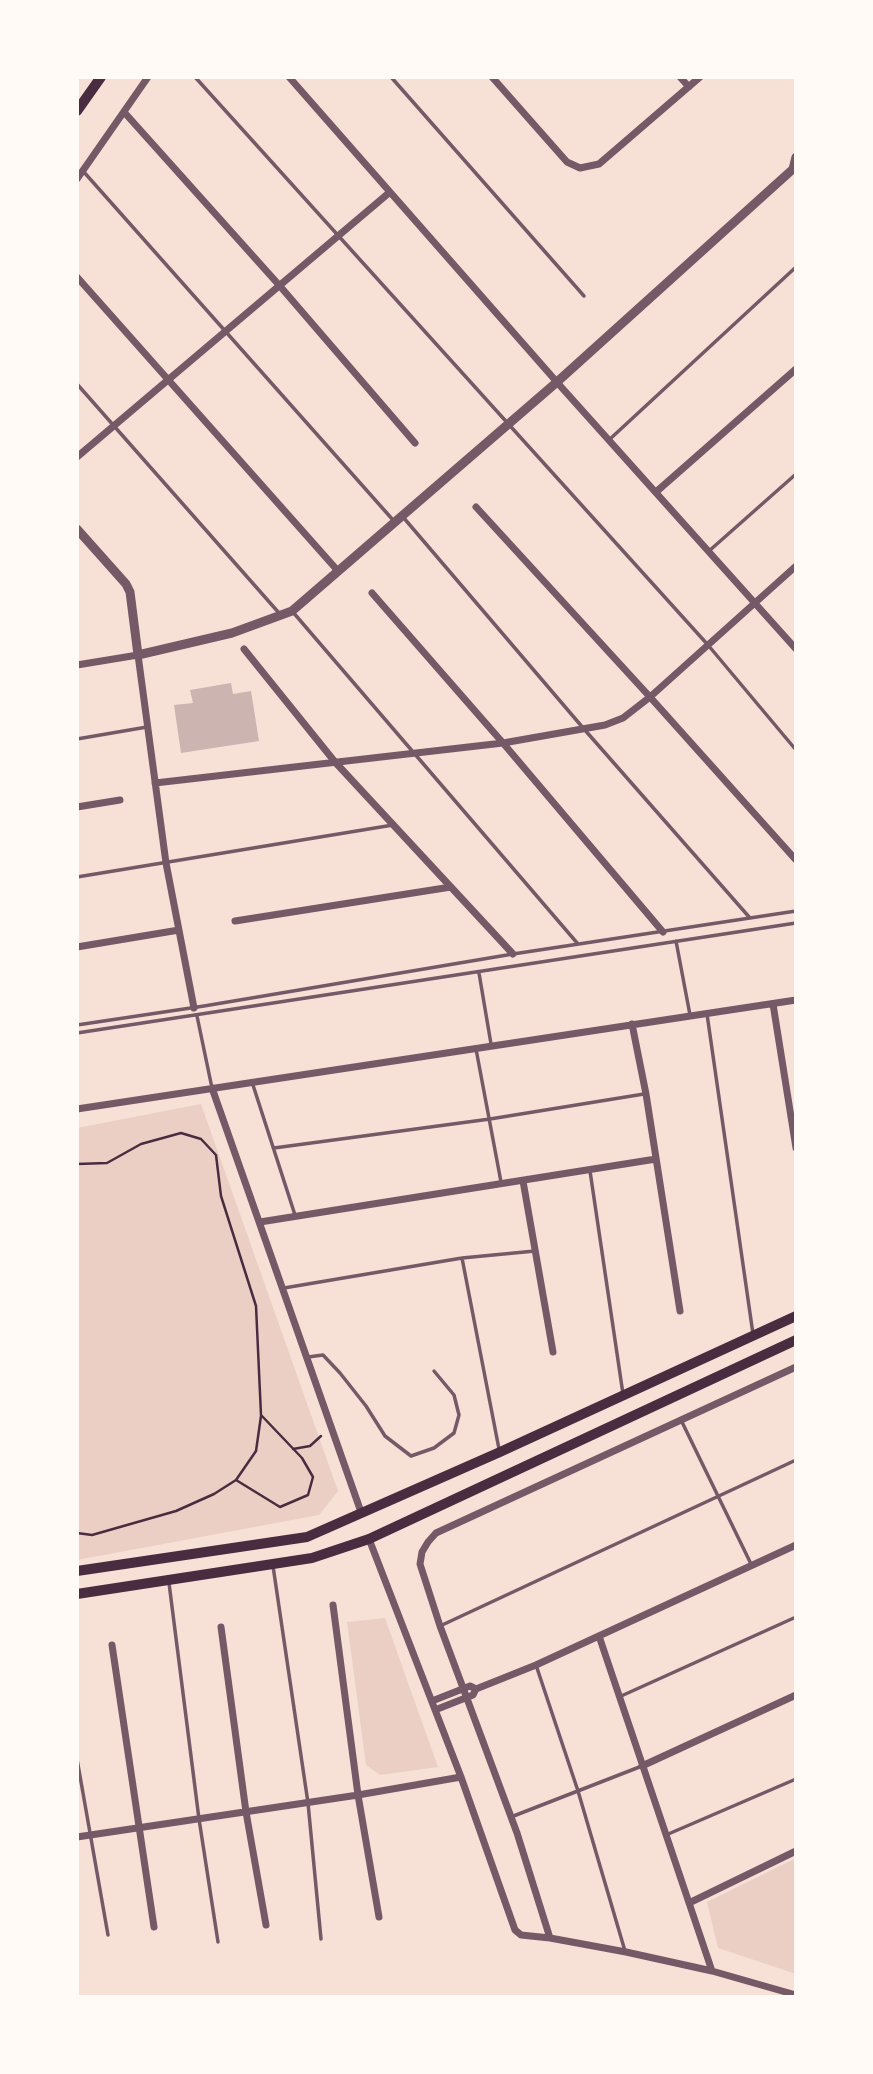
<!DOCTYPE html>
<html>
<head>
<meta charset="utf-8">
<style>
	body { margin:0 }
	#map { position:relative; width:873px; height:2074px; overflow:hidden; background:#f7e1d7; font-family:Jost,sans-serif }
	canvas { display:block }
	.frame { position:absolute; inset:0; border:79px solid #fffaf5; pointer-events:none }
</style>
</head>
<body>
<div id="map">
<canvas width="873" height="2074"></canvas>
<div class="frame"></div>
</div>
<script>
const ctx = document.querySelector('canvas').getContext('2d');
ctx.lineJoin = 'round';
function paint(path, color) {
  ctx.fillStyle = color;
  ctx.fill(path, 'evenodd');
}
function toPath(rows) {
  const path = new Path2D();
  for (const r of rows) {
    path.moveTo(r[0], r[1]);
    for (let i = 2; i < r.length; i += 2) path.lineTo(r[i], r[i + 1]);
  }
  return path;
}
function strokePath(path, color, width, dash) {
  ctx.strokeStyle = color;
  ctx.lineWidth = width;
  ctx.lineCap = dash ? 'butt' : 'round';
  ctx.setLineDash(dash || []);
  ctx.stroke(path);
}
const green = toPath([
	[201,1104,338,1491,319,1515,77,1560,77,1128],
	[385,1618,438,1767,380,1775,366,1765,347,1622],
	[796,1858,796,1974,718,1948,707,1902]
]);
const building = toPath([
	[231,683,233,694,251,691,259,741,181,753,174,705,193,703,190,690]
]);
const path = toPath([
	[77,1164,107,1163,141,1144,181,1133,201,1139,216,1155,221,1196,256,1306,261,1415,302,1458,313,1477,308,1495,280,1507,236,1480,214,1494,176,1511,92,1535,77,1533],
	[293,1449,310,1446,321,1436],
	[236,1480,256,1451,261,1416]
]);
const service = toPath([
	[195,77,708,645,796,750],
	[391,77,584,296],
	[83,171,393,520],
	[77,384,279,613],
	[610,439,796,267],
	[403,517,584,729,750,918],
	[709,551,796,474],
	[292,611,578,944],
	[77,739,147,727],
	[77,877,393,825],
	[676,941,690,1015],
	[479,973,491,1044],
	[707,1014,753,1334],
	[197,1016,212,1088],
	[77,1025,204,1006,513,954,796,911],
	[77,1033,796,923],
	[476,1049,501,1182],
	[252,1082,295,1215],
	[274,1148,490,1119,644,1094],
	[590,1171,623,1394],
	[462,1258,499,1449],
	[284,1288,462,1258,535,1251],
	[308,1357,323,1355,340,1373,366,1406,385,1436,411,1456,434,1448,454,1433,459,1415,454,1395,434,1371],
	[682,1422,752,1566],
	[273,1566,308,1803,321,1939],
	[169,1583,199,1819,218,1942],
	[440,1626,796,1460],
	[536,1665,578,1791,625,1951],
	[619,1697,796,1617],
	[77,1759,108,1935],
	[511,1817,642,1766],
	[666,1835,796,1779]
]);
const minor = toPath([
	[289,77,563,389,796,649],
	[492,77,567,162,580,168,599,164,700,77],
	[680,77,689,87],
	[124,112,279,285,415,443],
	[77,179,148,77],
	[77,277,338,571],
	[77,457,390,192],
	[656,492,796,369],
	[476,507,650,697,796,860],
	[372,593,503,743,663,932],
	[244,649,335,762,513,954],
	[77,665,138,655,166,863,194,1008],
	[155,783,503,743,605,725,623,718,650,697,796,566],
	[77,807,120,800],
	[235,921,451,887],
	[77,947,179,930],
	[773,1004,796,1148],
	[632,1024,646,1094,680,1311],
	[212,1088,361,1512],
	[77,1109,796,1000],
	[523,1181,553,1352],
	[260,1222,656,1159],
	[369,1539,461,1777,515,1930,521,1935,550,1938,626,1952,712,1971,796,1995],
	[333,1605,358,1795,379,1917],
	[221,1627,246,1812,266,1925],
	[599,1636,712,1971],
	[112,1645,154,1927],
	[432,1701,470,1686,476,1689,536,1665,796,1545],
	[435,1710,473,1695,476,1689],
	[642,1766,796,1695],
	[77,1837,358,1795,461,1777],
	[689,1903,796,1851],
	[550,1938,517,1833,440,1626,420,1564,422,1552,428,1542,436,1533,796,1367]
]);
const tertiary = toPath([
	[793,169,796,157],
	[77,529,126,584,130,592,138,655,232,633,292,611,557,382,793,169]
]);
const secondary = toPath([
	[77,111,101,77]
]);
const primary = toPath([
	[77,1571,307,1537,500,1452,796,1316],
	[77,1594,312,1558,369,1539,796,1340]
]);
paint(green, '#ebcfc5');
paint(building, '#ccb4b1');
strokePath(path, '#4a2c40', 2.5);
strokePath(service, '#755966', 3.5);
strokePath(minor, '#755966', 7);
strokePath(tertiary, '#755966', 9);
strokePath(secondary, '#4a2c40', 10);
strokePath(primary, '#4a2c40', 10);
</script>
</body>
</html>
